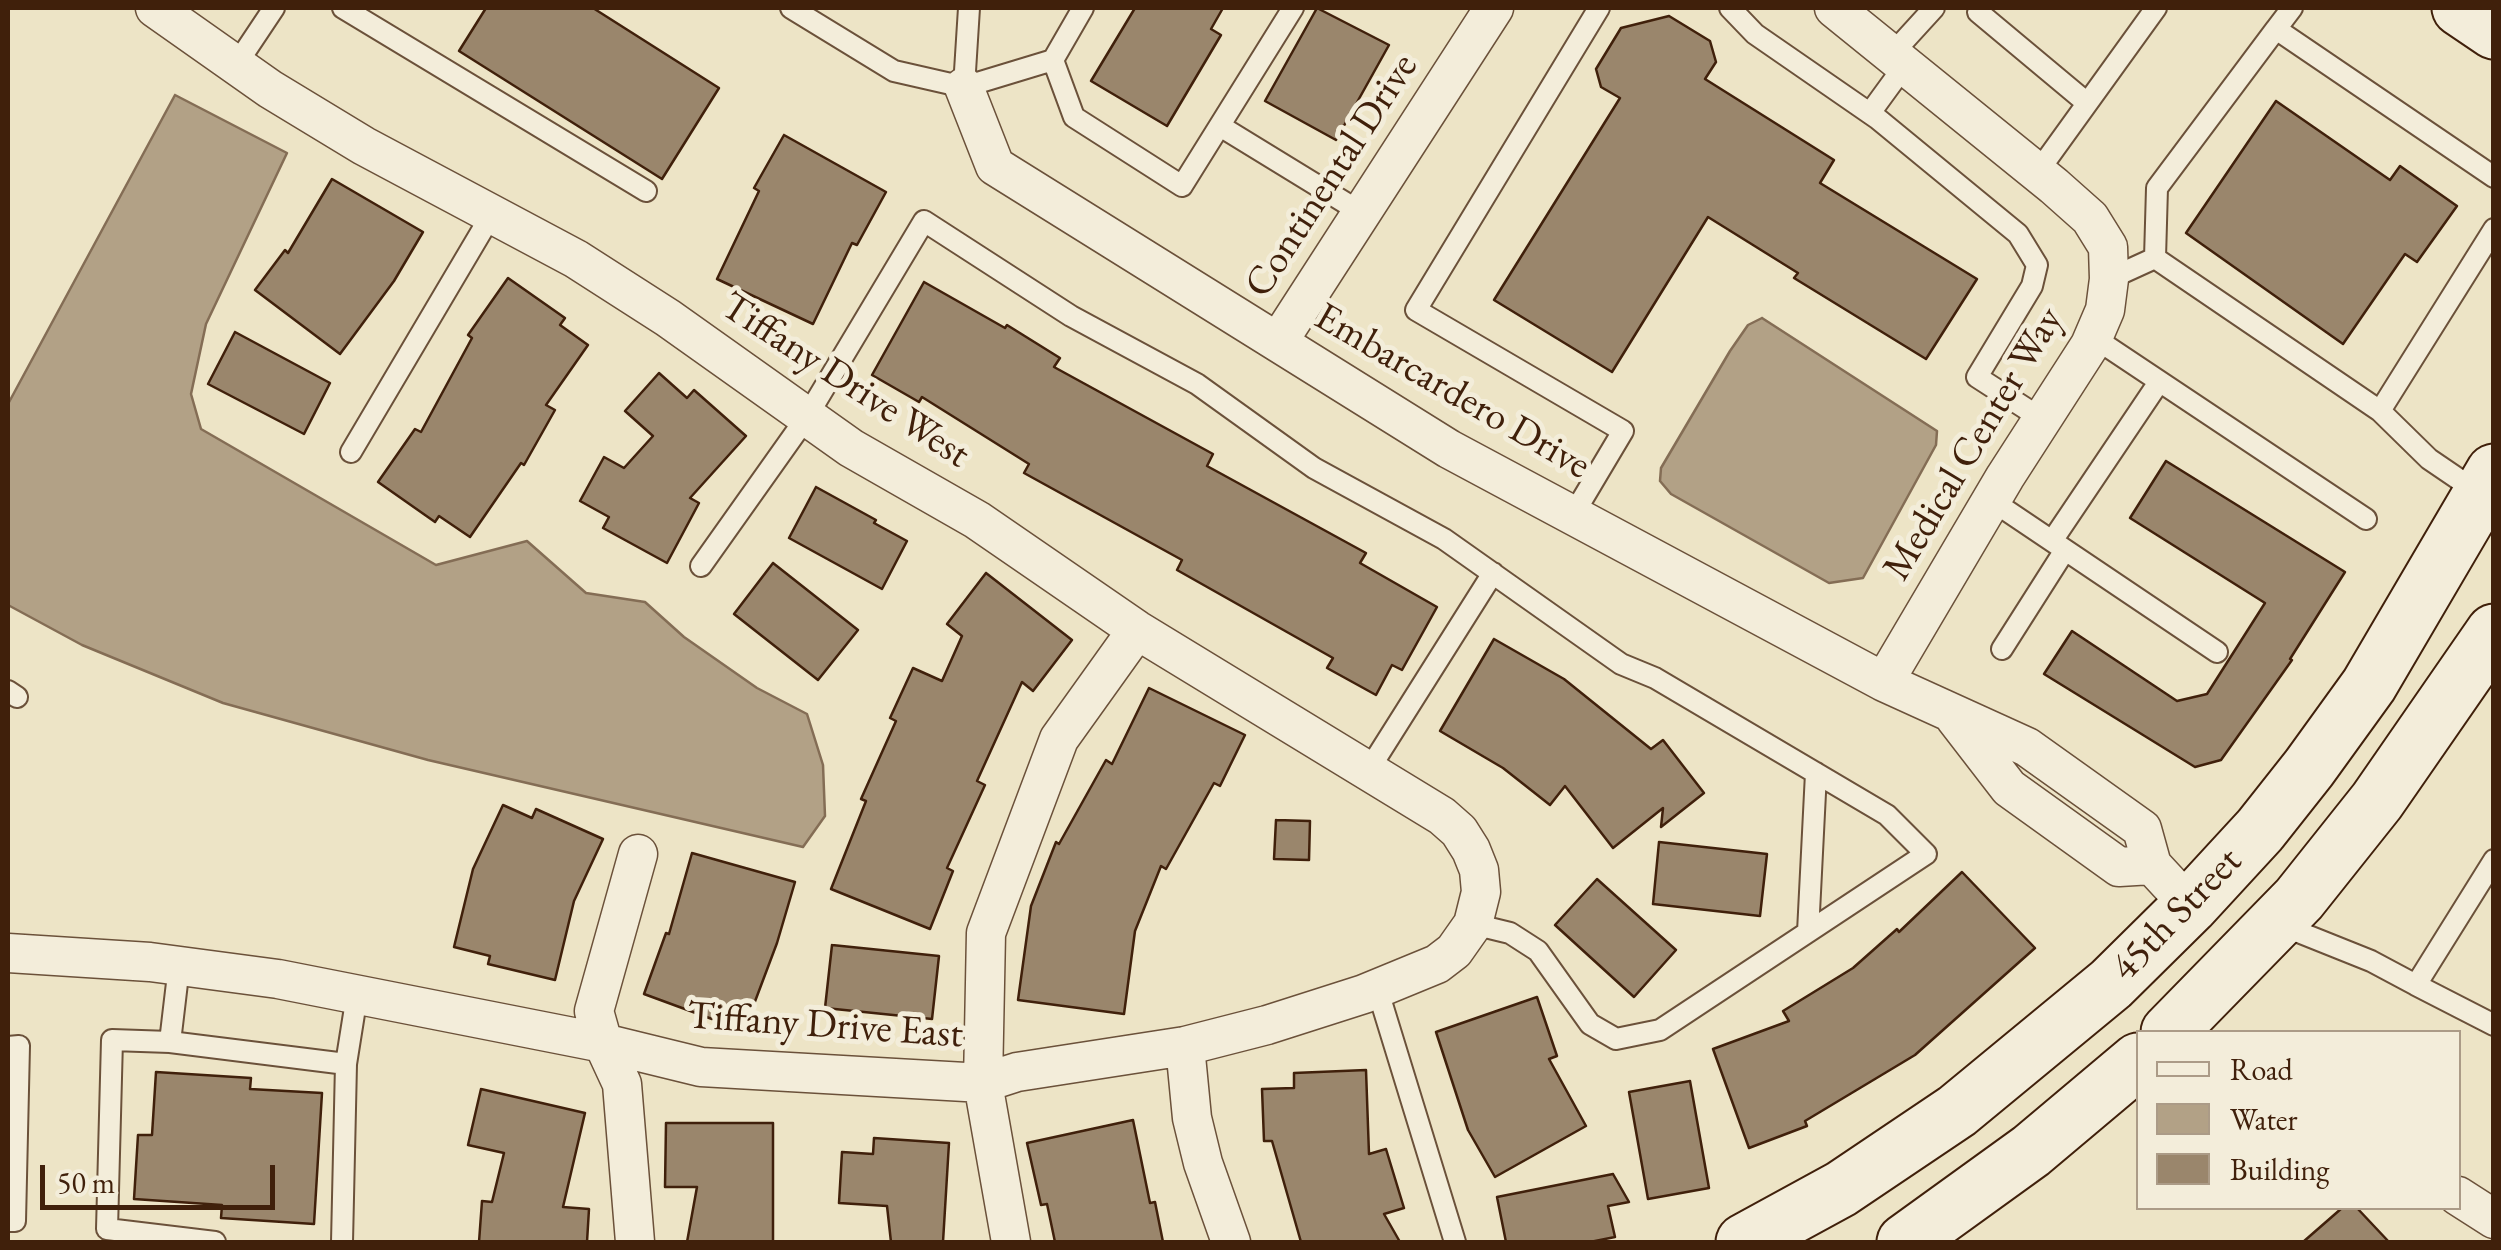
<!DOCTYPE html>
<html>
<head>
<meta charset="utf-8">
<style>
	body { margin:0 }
	#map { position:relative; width:2501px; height:1250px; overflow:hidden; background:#ede4c6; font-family:"EB Garamond",serif }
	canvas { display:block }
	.frame { position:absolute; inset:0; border:10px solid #40200b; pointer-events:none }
	.legend { position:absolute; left:2136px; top:1030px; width:325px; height:180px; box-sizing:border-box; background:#f3edda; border:2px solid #ab9b87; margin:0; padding:12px 18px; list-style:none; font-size:30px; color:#40200b }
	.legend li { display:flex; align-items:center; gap:20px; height:50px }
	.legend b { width:50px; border:2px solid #ab9b87 }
	.scale { position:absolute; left:40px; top:1165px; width:235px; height:45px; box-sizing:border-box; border:5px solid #40200b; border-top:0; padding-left:12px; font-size:30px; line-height:35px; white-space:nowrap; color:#40200b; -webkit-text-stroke:8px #f3edda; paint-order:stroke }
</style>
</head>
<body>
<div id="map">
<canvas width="2501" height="1250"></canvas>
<div class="frame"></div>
<ul class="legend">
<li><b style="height:12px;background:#f3edda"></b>Road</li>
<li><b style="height:28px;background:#b2a186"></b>Water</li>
<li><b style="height:28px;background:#9a866c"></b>Building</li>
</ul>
<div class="scale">50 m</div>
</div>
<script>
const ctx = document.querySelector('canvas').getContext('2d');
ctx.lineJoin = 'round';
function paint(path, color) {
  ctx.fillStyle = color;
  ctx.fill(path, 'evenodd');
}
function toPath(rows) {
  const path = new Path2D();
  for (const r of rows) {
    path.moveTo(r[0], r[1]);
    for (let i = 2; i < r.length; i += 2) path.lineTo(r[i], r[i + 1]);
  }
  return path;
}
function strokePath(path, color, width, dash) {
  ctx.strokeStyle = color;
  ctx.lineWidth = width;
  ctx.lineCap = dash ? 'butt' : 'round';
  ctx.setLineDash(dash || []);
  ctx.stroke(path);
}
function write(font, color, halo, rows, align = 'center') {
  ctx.font = font + ' "EB Garamond",serif';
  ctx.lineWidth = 10;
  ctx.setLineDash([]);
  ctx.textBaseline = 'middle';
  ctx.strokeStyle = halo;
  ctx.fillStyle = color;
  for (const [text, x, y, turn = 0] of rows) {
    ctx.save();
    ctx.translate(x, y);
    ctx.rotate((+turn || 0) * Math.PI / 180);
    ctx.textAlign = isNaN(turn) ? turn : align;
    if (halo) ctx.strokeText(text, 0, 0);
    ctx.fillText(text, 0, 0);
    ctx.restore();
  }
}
const water = toPath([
	[175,95,287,153,206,324,191,394,201,429,436,565,527,541,586,593,645,602,684,637,757,688,807,714,823,765,825,816,803,847,428,760,223,703,82,645,8,605,8,404,175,95],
	[1762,318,1937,431,1936,445,1863,578,1829,583,1671,494,1660,481,1661,468,1730,351,1748,325,1762,318]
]);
const building = toPath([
	[486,8,593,8,719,88,662,179,459,51,486,8],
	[1135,8,1223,8,1211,29,1221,35,1167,126,1091,81,1135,8],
	[1317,8,1389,45,1336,140,1265,101,1317,8],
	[1669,16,1710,41,1716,62,1705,79,1834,160,1820,183,1977,279,1926,359,1794,278,1798,273,1708,217,1612,372,1494,300,1620,98,1601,87,1596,69,1621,28,1669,16],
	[2276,101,2390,180,2400,166,2457,206,2417,262,2405,254,2343,344,2186,233,2276,101],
	[784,135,886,192,857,245,852,243,813,324,717,279,759,191,754,188,784,135],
	[332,179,423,232,394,281,340,354,255,290,285,250,288,253,332,179],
	[508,278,565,318,560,325,588,345,546,405,555,410,524,465,521,463,470,537,439,516,435,522,378,482,415,429,421,432,472,338,468,335,508,278],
	[924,282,1005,328,1007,325,1060,358,1054,367,1213,454,1207,466,1366,553,1360,563,1437,607,1402,670,1392,665,1376,695,1327,668,1333,658,1177,570,1182,560,1024,473,1029,464,922,397,919,402,872,375,924,282],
	[235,332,330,383,304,434,208,384,235,332],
	[659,373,687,398,694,390,746,436,690,498,699,503,667,563,603,528,609,517,580,501,604,457,624,468,653,436,625,411,659,373],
	[2166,461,2345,572,2290,659,2292,660,2221,760,2195,767,2044,674,2072,631,2177,701,2207,694,2265,603,2130,518,2166,461],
	[816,487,876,520,874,523,907,541,882,589,789,538,816,487],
	[773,563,858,630,818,680,734,614,773,563],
	[986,573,1072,640,1033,691,1022,682,977,781,985,785,947,868,953,871,930,929,831,889,866,801,861,799,896,721,890,718,913,668,942,681,962,636,947,624,986,573],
	[1494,639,1564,679,1651,749,1663,740,1704,793,1661,827,1663,808,1613,848,1565,786,1550,805,1503,768,1440,731,1494,639],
	[1149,688,1245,735,1220,786,1214,783,1166,869,1161,866,1135,931,1124,1014,1018,1000,1031,906,1056,842,1059,844,1106,760,1112,764,1149,688],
	[503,805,532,818,536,809,603,839,574,901,555,980,488,964,490,956,454,947,473,869,503,805],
	[1276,820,1310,821,1309,860,1274,859,1276,820],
	[1659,842,1767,854,1760,916,1653,904,1659,842],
	[692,853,795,882,777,943,748,1020,716,1008,712,1019,644,994,666,933,669,934,692,853],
	[1962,872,2035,948,1915,1055,1805,1121,1807,1126,1749,1148,1713,1049,1789,1021,1783,1011,1853,968,1897,929,1899,932,1962,872],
	[1597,879,1676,950,1634,997,1555,925,1597,879],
	[832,945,939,956,932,1019,825,1008,832,945],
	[1537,997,1557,1056,1549,1059,1586,1126,1495,1177,1468,1130,1436,1032,1537,997],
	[1366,1070,1369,1154,1386,1149,1404,1208,1384,1214,1400,1242,1301,1242,1272,1141,1264,1141,1262,1089,1294,1088,1294,1073,1366,1070],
	[156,1072,251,1078,250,1089,322,1093,314,1224,221,1218,222,1205,134,1199,138,1135,152,1135,156,1072],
	[1690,1081,1709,1188,1648,1199,1629,1092,1690,1081],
	[481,1089,585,1113,563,1207,589,1209,587,1242,479,1242,482,1201,492,1202,504,1153,468,1145,481,1089],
	[1133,1120,1150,1203,1155,1202,1163,1242,1055,1242,1047,1204,1041,1205,1027,1143,1133,1120],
	[666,1123,773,1123,773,1242,687,1242,697,1187,665,1187,666,1123],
	[874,1138,949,1143,943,1242,891,1242,887,1206,839,1203,842,1152,873,1154,874,1138],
	[1613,1174,1629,1202,1608,1206,1615,1237,1590,1242,1506,1242,1497,1197,1613,1174],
	[2342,1208,2357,1208,2389,1242,2303,1242,2342,1208]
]);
const lane = toPath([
	[343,8,646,191],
	[791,8,894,71,964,87,969,8],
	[1730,8,1755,34,1878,119,2018,234,2037,265,2032,286,1977,377,2042,419],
	[2292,8,2276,29,2494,177],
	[1978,12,2087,103],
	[2276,29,2157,188,2155,258,2380,411,2429,459,2479,493],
	[1892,54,1934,8],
	[1053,60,1074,117,1182,186,1293,8],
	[236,65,274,8],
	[964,87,1053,60,1083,8],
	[1870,113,1905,65],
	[1220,126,1362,213],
	[2037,173,2156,8],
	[2109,279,2155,258],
	[2093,337,2366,519],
	[2380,411,2494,229],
	[351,452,493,212],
	[1991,500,2217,652],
	[1573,515,1623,431,1416,310,1599,8],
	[2052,541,2159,382],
	[701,566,806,418,924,221,1071,316,1197,384,1314,468,1444,539,1621,664,1655,678,1887,815,1926,854,1660,1030,1616,1039,1590,1024,1538,951,1510,933,1473,924],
	[2002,649,2065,550],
	[8,691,17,697],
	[1368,771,1493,573],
	[2494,860,2416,985,2494,1025],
	[2281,925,2371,961,2416,985],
	[1808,932,1816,773],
	[1377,988,1455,1242],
	[170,1042,179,966],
	[8,1047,19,1046,15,1221,8,1221],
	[346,1064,357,995],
	[215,1242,107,1229,112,1040,170,1042,346,1064,342,1242]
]);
const street = toPath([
	[1834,8,2054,186,2090,218,2108,247,2109,279,2105,310,2090,345,2005,477,1884,682],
	[964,87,995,166,1449,449,1884,682,2027,747,2142,829,2152,865,2190,906],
	[1278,342,1494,8],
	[1955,718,2009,788,2119,867,2152,865],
	[8,953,150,962,278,979,603,1043,701,1067,983,1083,1017,1072,1185,1046,1267,1025,1364,994,1437,964,1454,951,1473,924,1481,892,1479,870,1471,850,1459,831,1442,816,1137,630,977,520,851,448,668,318,576,259,364,146,270,89,155,8],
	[1185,1046,1192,1118,1203,1163,1231,1242],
	[2458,1196,2494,1219],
	[635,1242,622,1084,603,1043,594,1011,638,854],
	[1011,1242,983,1083,986,933,1059,739,1137,630]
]);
const secondary = toPath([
	[2460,8,2494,31],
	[2169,1032,2299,899,2377,801,2494,632],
	[1744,1242,1841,1189,1957,1111,2111,984,2190,906,2260,830,2309,768,2369,685,2494,472],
	[1905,1242,2031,1151,2138,1061]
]);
const streetNames = [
	["Continental Drive",1332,176,-57],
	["Tiffany Drive West",845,381,33],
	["Embarcardero Drive",1452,392,30],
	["Medical Center Way",1974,444,-59],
	["45th Street",2177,915,-46],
	["Tiffany Drive East",825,1026,4]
];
paint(water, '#b2a186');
strokePath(water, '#846d55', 2.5);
paint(building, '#9a866c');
strokePath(building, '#40200b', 2.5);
strokePath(lane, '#6b513a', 24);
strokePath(street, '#6b513a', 41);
strokePath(secondary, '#40200b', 59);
strokePath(lane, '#f3edda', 20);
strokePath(street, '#f3edda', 38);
strokePath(secondary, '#f3edda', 55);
write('40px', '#40200b', '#f3edda', streetNames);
</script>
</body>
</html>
